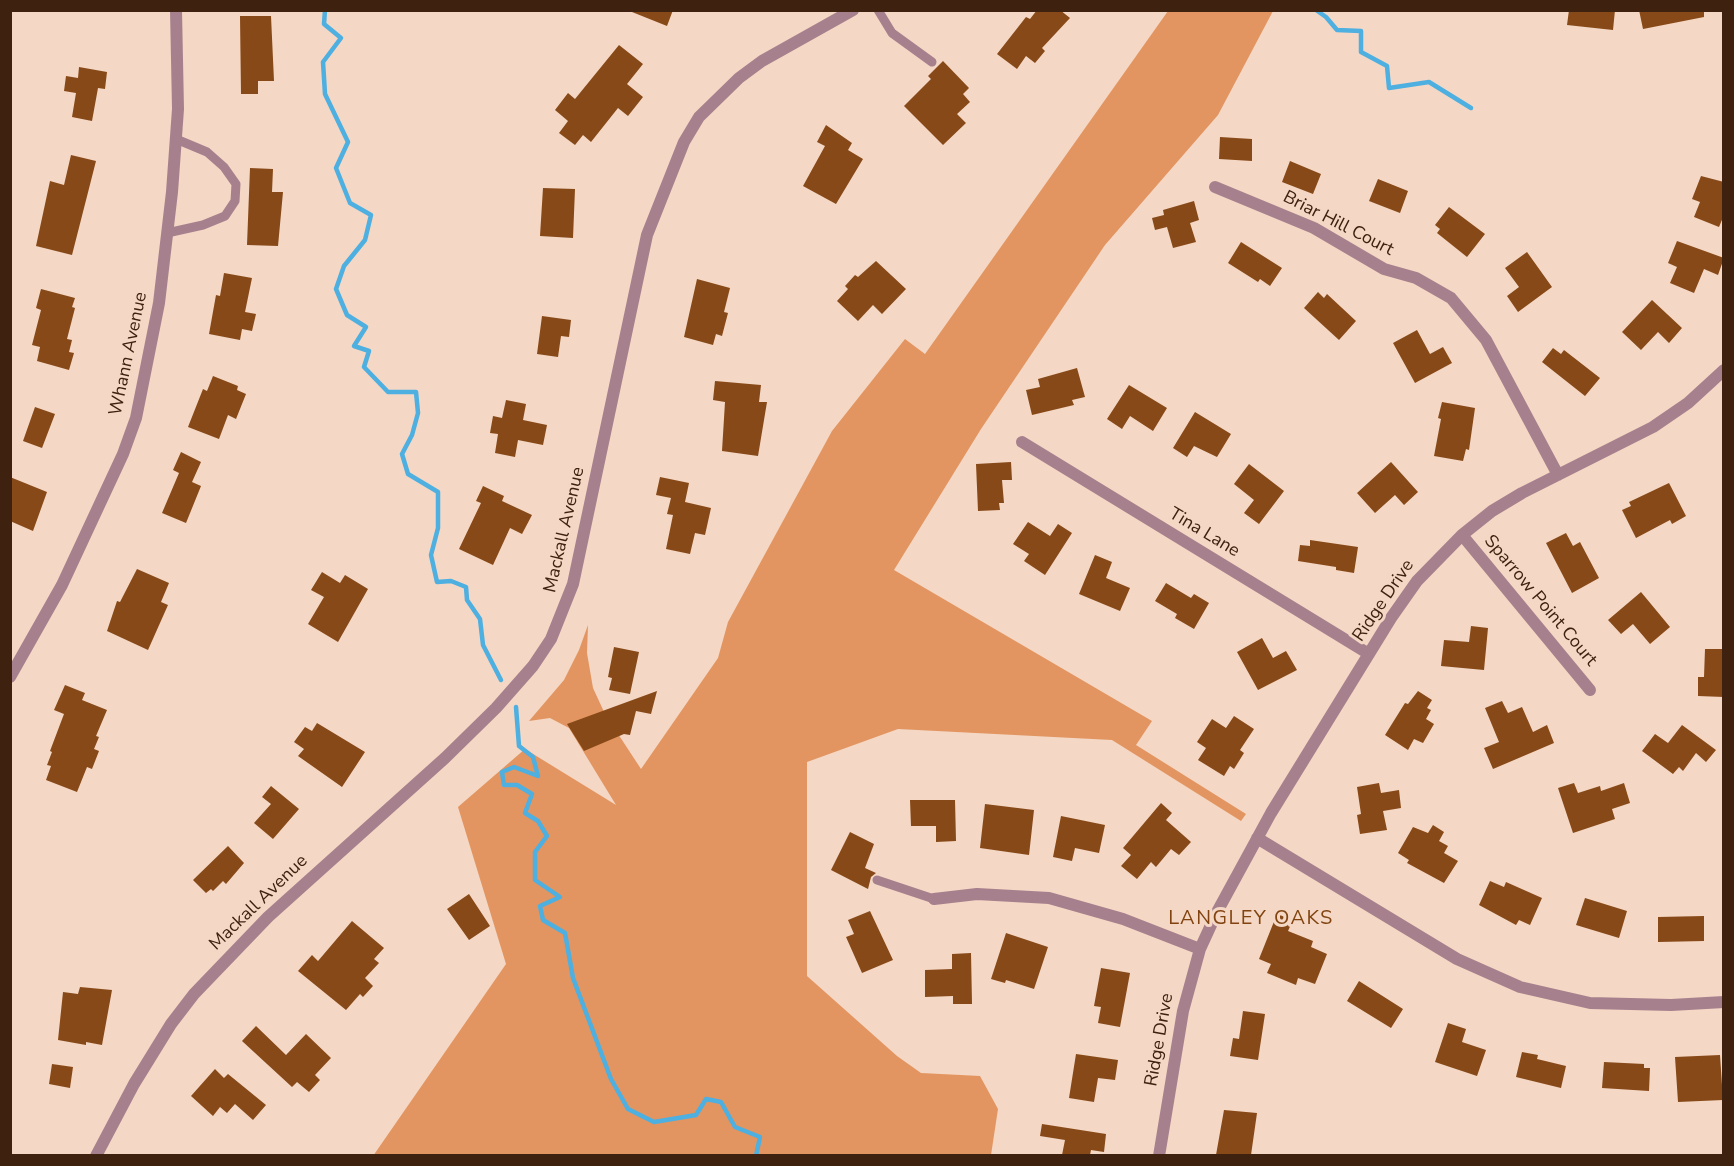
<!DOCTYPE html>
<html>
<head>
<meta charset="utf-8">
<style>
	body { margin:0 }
	#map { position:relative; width:1734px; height:1166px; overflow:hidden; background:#f4d7c4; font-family:"Nunito Sans",sans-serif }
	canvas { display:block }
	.frame { position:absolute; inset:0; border:12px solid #3e220f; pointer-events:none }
</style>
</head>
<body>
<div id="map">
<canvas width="1734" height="1166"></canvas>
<div class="frame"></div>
</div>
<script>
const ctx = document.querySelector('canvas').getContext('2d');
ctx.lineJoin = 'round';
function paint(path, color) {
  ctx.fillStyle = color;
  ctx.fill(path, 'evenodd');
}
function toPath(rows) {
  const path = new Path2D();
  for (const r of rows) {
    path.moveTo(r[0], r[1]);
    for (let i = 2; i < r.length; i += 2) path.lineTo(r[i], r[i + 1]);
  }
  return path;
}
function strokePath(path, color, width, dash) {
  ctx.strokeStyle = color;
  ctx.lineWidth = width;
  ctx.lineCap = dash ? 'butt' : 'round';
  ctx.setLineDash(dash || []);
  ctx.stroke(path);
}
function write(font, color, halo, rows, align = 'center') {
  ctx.font = font + ' "Nunito Sans",sans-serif';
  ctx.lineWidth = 6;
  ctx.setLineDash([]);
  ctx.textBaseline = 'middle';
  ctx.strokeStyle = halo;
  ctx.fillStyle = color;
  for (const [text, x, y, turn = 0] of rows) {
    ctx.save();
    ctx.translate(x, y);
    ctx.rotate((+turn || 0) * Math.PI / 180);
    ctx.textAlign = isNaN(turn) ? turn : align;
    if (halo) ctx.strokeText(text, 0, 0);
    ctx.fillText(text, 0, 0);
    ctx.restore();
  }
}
const forest = toPath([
	[1168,11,1273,11,1218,115,1105,245,981,429,894,570,1152,721,1136,745,1246,814,1241,821,1112,740,898,729,807,762,807,976,897,1056,921,1073,980,1076,998,1109,991,1155,373,1156,506,964,458,807,525,749,616,805,569,728,550,718,529,721,564,680,579,650,588,625,587,653,593,688,605,714,641,769,718,658,728,622,832,431,905,339,925,354]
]);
const stream = toPath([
	[325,10,324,24,341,38,323,62,325,94,348,142,336,168,350,203,371,215,365,240,344,266,336,289,347,315,366,327,354,346,369,351,364,367,388,392,416,392,418,413,412,435,402,454,408,474,438,492,438,528,431,555,437,582,451,581,466,587,467,600,480,619,483,645,501,680],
	[1316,10,1326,17,1337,30,1361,31,1361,52,1387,66,1389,88,1429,82,1471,108],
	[516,707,519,746,533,757,538,776,514,767,502,772,504,785,517,785,532,794,525,813,538,821,547,836,535,852,535,880,560,897,540,906,543,920,565,933,573,978,611,1079,628,1109,654,1122,696,1115,706,1099,721,1102,735,1127,760,1137,756,1156]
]);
const building = toPath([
	[627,10,673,10,667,26],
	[1037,10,1060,10,1070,18,1042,48,1045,51,1035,63,1026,56,1017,69,997,54,1026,17,1030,19],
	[1569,10,1615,10,1613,30,1567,25],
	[1639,10,1704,10,1704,17,1643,29],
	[240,16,271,16,274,81,258,81,258,94,241,94],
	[619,45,643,64,627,84,643,97,628,116,618,108,591,142,583,135,575,145,559,133,568,121,555,110,568,93,575,99],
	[943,61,969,88,963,94,970,102,957,114,966,123,943,145,904,106,931,79,928,76],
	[79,67,107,72,105,89,98,88,92,121,72,117,76,93,64,91,66,76,78,78],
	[826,125,852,143,848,150,863,159,836,204,803,186,825,146,817,142],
	[1220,137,1252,139,1252,161,1219,159],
	[71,155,96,161,72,255,36,246,50,181,64,185],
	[1290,161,1321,174,1313,194,1282,182],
	[250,168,273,169,272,192,283,192,278,246,247,245],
	[1701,176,1724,182,1724,215,1719,227,1694,217,1700,202,1692,199],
	[1378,179,1408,191,1400,213,1369,201],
	[543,188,575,189,573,238,540,236],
	[1194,201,1199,220,1190,223,1196,242,1173,248,1167,227,1155,230,1152,218,1164,215,1163,210],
	[1449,207,1485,234,1467,257,1437,233,1440,229,1435,225],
	[1677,241,1724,258,1718,275,1704,269,1694,293,1670,283,1677,267,1668,263],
	[1241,242,1282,268,1270,286,1260,279,1258,282,1228,263],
	[1527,252,1552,287,1518,312,1507,296,1519,287,1505,268],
	[876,261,906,289,882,314,873,305,858,321,837,301,848,289,845,286,855,275,858,277],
	[224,273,252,278,245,312,256,314,252,331,242,329,240,340,209,334,216,295,220,296],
	[697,279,730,288,724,312,728,313,722,336,716,334,713,345,684,337],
	[41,289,75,298,72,307,75,308,67,339,72,340,69,352,74,353,69,370,37,361,40,347,32,345,41,310,36,308],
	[1318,292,1324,298,1327,294,1356,321,1339,340,1304,308],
	[1652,300,1682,328,1669,343,1658,332,1641,350,1622,332],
	[542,316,571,320,569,337,561,336,558,357,537,354],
	[1417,330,1430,354,1443,347,1452,363,1415,383,1393,343],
	[1553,348,1561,354,1564,350,1600,378,1585,396,1542,362],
	[1077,368,1085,397,1072,400,1074,405,1032,415,1026,390,1040,387,1038,379],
	[213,376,238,386,237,390,246,394,236,419,228,415,219,439,188,427,203,389,207,391],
	[715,381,761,385,759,402,767,402,758,456,722,451,725,402,713,400],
	[1129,385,1167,408,1153,431,1130,416,1122,429,1107,419],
	[506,400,526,404,523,420,547,425,543,445,518,440,515,457,495,453,498,434,490,433,493,416,502,418],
	[1442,402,1475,408,1469,450,1466,449,1463,461,1434,456,1441,419,1438,418],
	[35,407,55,414,42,448,23,441],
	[1195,412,1231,434,1217,457,1194,446,1187,457,1173,448],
	[181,452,201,462,192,482,201,486,186,523,162,513,179,473,173,470],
	[1011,462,1012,480,1002,480,1004,503,999,503,1000,510,978,511,976,464],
	[1391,462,1418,492,1404,505,1395,495,1375,513,1357,493],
	[1249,464,1284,491,1259,524,1244,513,1254,500,1234,484],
	[10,477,47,492,33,531,10,521],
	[660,477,689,483,685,502,711,508,705,535,695,533,690,554,666,549,673,515,667,514,671,498,656,495],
	[1669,483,1686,516,1672,524,1670,520,1636,538,1622,510,1631,506,1629,502],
	[483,486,504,496,502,501,532,515,522,534,510,528,493,565,459,549,481,503,476,501],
	[1028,522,1050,536,1058,524,1072,533,1045,575,1024,561,1029,554,1013,544],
	[1566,533,1573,546,1580,542,1599,578,1572,593,1546,543],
	[1310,540,1358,547,1354,573,1336,570,1336,567,1298,561,1300,545,1310,546],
	[1095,555,1112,562,1106,578,1130,588,1120,611,1079,594],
	[137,569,169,583,161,602,168,605,148,650,107,631,117,601,120,602],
	[322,572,340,583,345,575,368,589,338,642,308,624,324,597,311,590],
	[1166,583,1191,598,1194,594,1209,603,1194,629,1175,618,1177,614,1155,601],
	[1641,592,1670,627,1650,644,1633,624,1621,634,1608,620],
	[1471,626,1488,628,1484,670,1441,666,1444,640,1469,642],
	[1262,638,1273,658,1286,651,1297,670,1258,690,1237,652],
	[614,647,639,652,630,694,609,690,612,678,608,677],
	[1705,649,1724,649,1724,697,1698,696,1698,677,1704,677],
	[65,685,85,693,82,700,107,710,96,736,99,737,94,749,99,751,92,769,87,767,77,792,46,780,51,766,47,765,52,752,50,751,64,714,54,710],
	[657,691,651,714,636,711,630,735,624,734,584,751,567,724],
	[1418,691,1432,700,1427,708,1431,710,1426,719,1434,724,1423,743,1414,739,1408,750,1385,735,1405,703,1408,704],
	[1502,701,1508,713,1522,707,1533,732,1547,725,1554,743,1493,769,1484,748,1499,742,1485,708],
	[1234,716,1254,729,1240,750,1244,753,1234,769,1230,766,1224,776,1198,760,1206,748,1197,742,1212,719,1226,728],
	[317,723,365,752,342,787,298,756,304,749,294,742,305,727,312,731],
	[1682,725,1716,750,1706,762,1696,753,1683,771,1679,767,1673,774,1642,751,1655,734,1668,743],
	[1379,783,1381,793,1399,790,1401,808,1383,811,1387,830,1360,834,1357,815,1361,814,1357,787],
	[1574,783,1578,793,1600,786,1601,791,1624,783,1630,803,1612,809,1615,819,1573,833,1558,788],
	[271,786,299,809,273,839,254,823,271,804,262,797],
	[910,800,955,800,956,841,936,842,936,826,911,826],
	[1161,803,1172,813,1166,820,1191,842,1179,855,1171,849,1156,867,1151,862,1137,879,1121,866,1131,855,1123,848],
	[985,804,1034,810,1029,855,980,848],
	[1061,816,1105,825,1099,853,1075,848,1072,861,1053,857],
	[1433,825,1444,832,1439,841,1448,846,1444,853,1458,861,1444,883,1407,863,1409,860,1398,853,1413,827,1428,833],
	[850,832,874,844,865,868,876,873,871,877,868,889,831,870],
	[228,846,244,863,226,884,223,881,213,891,211,889,206,893,193,880],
	[1490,881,1504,887,1506,882,1542,898,1530,925,1519,920,1516,925,1479,905],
	[469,894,490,926,469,940,447,909],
	[1585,898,1627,911,1619,938,1576,925],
	[870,911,893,960,862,973,846,937,854,934,848,920],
	[1277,914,1293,920,1288,931,1313,941,1311,947,1327,954,1315,984,1298,978,1296,985,1267,973,1271,964,1259,959],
	[1704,916,1704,941,1658,942,1658,917],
	[352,921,384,948,374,959,379,963,365,978,373,986,363,997,360,994,346,1010,298,971,312,955,318,961],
	[1006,933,1048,947,1034,989,1006,980,1005,983,991,979],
	[971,953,972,1004,953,1004,953,996,925,997,925,970,952,969,952,954],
	[1101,968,1130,973,1120,1027,1098,1023,1101,1007,1094,1006],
	[1359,981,1403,1009,1391,1028,1347,1001],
	[80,987,112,990,102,1045,86,1042,86,1045,58,1040,63,992,78,994],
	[1243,1011,1265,1014,1258,1060,1230,1056,1233,1038,1239,1039],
	[1448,1023,1466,1029,1462,1042,1486,1050,1477,1076,1435,1062],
	[256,1026,286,1055,306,1034,331,1058,315,1075,320,1080,309,1092,297,1082,292,1087,242,1041],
	[1522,1052,1538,1055,1537,1059,1566,1066,1561,1088,1516,1077],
	[1076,1054,1118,1060,1115,1080,1098,1078,1094,1102,1069,1098],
	[1720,1055,1723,1100,1678,1102,1675,1057],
	[1604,1062,1644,1064,1644,1068,1650,1068,1649,1091,1602,1088],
	[52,1064,73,1067,70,1088,49,1084],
	[215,1069,224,1078,228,1074,266,1105,253,1120,235,1104,227,1113,220,1107,213,1116,191,1096],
	[1224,1110,1257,1113,1251,1155,1216,1155],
	[1042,1124,1106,1134,1104,1152,1091,1150,1090,1155,1062,1155,1065,1140,1040,1136]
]);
const service = toPath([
	[878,10,892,33,932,62],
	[167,233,203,225,225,216,235,201,236,184,224,167,207,152,176,139],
	[877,880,934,899]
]);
const minor = toPath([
	[1215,187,1314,228,1384,269,1416,278,1451,298,1486,340,1558,475],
	[1022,442,1369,654],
	[1462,535,1590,690],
	[10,677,62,585,123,454,136,418,159,303,172,192,178,109,176,10],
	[1257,838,1457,959,1520,987,1590,1003,1671,1005,1724,1002],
	[934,899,977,894,1049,898,1123,919,1200,949],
	[96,1156,134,1084,171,1024,194,994,268,917,445,758,496,708,533,666,551,639,573,584,647,235,684,142,699,117,739,78,762,61,853,10],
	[1159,1156,1183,1011,1200,949,1217,912,1271,813,1391,618,1417,581,1462,535,1492,511,1522,493,1653,427,1688,403,1724,370]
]);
const streetNames = [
	["Briar Hill Court",1338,224,27],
	["Whann Avenue",129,354,-78],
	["Mackall Avenue",565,530,-77],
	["Tina Lane",1204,533,31],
	["Ridge Drive",1384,601,-56],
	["Sparrow Point Court",1540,601,50],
	["Mackall Avenue",259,903,-44],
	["Ridge Drive",1160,1040,-80]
];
const neighbourhoodNames = [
	["LANGLEY OAKS",1251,919]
];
paint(forest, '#e29560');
strokePath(stream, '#4eafe1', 4.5);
paint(building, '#874918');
strokePath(service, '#a7808e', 9);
strokePath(minor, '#a7808e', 12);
write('18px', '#3e220f', '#f4d7c4', streetNames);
ctx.letterSpacing = '1.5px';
write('20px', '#814411', '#f4d7c4', neighbourhoodNames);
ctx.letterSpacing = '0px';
</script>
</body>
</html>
